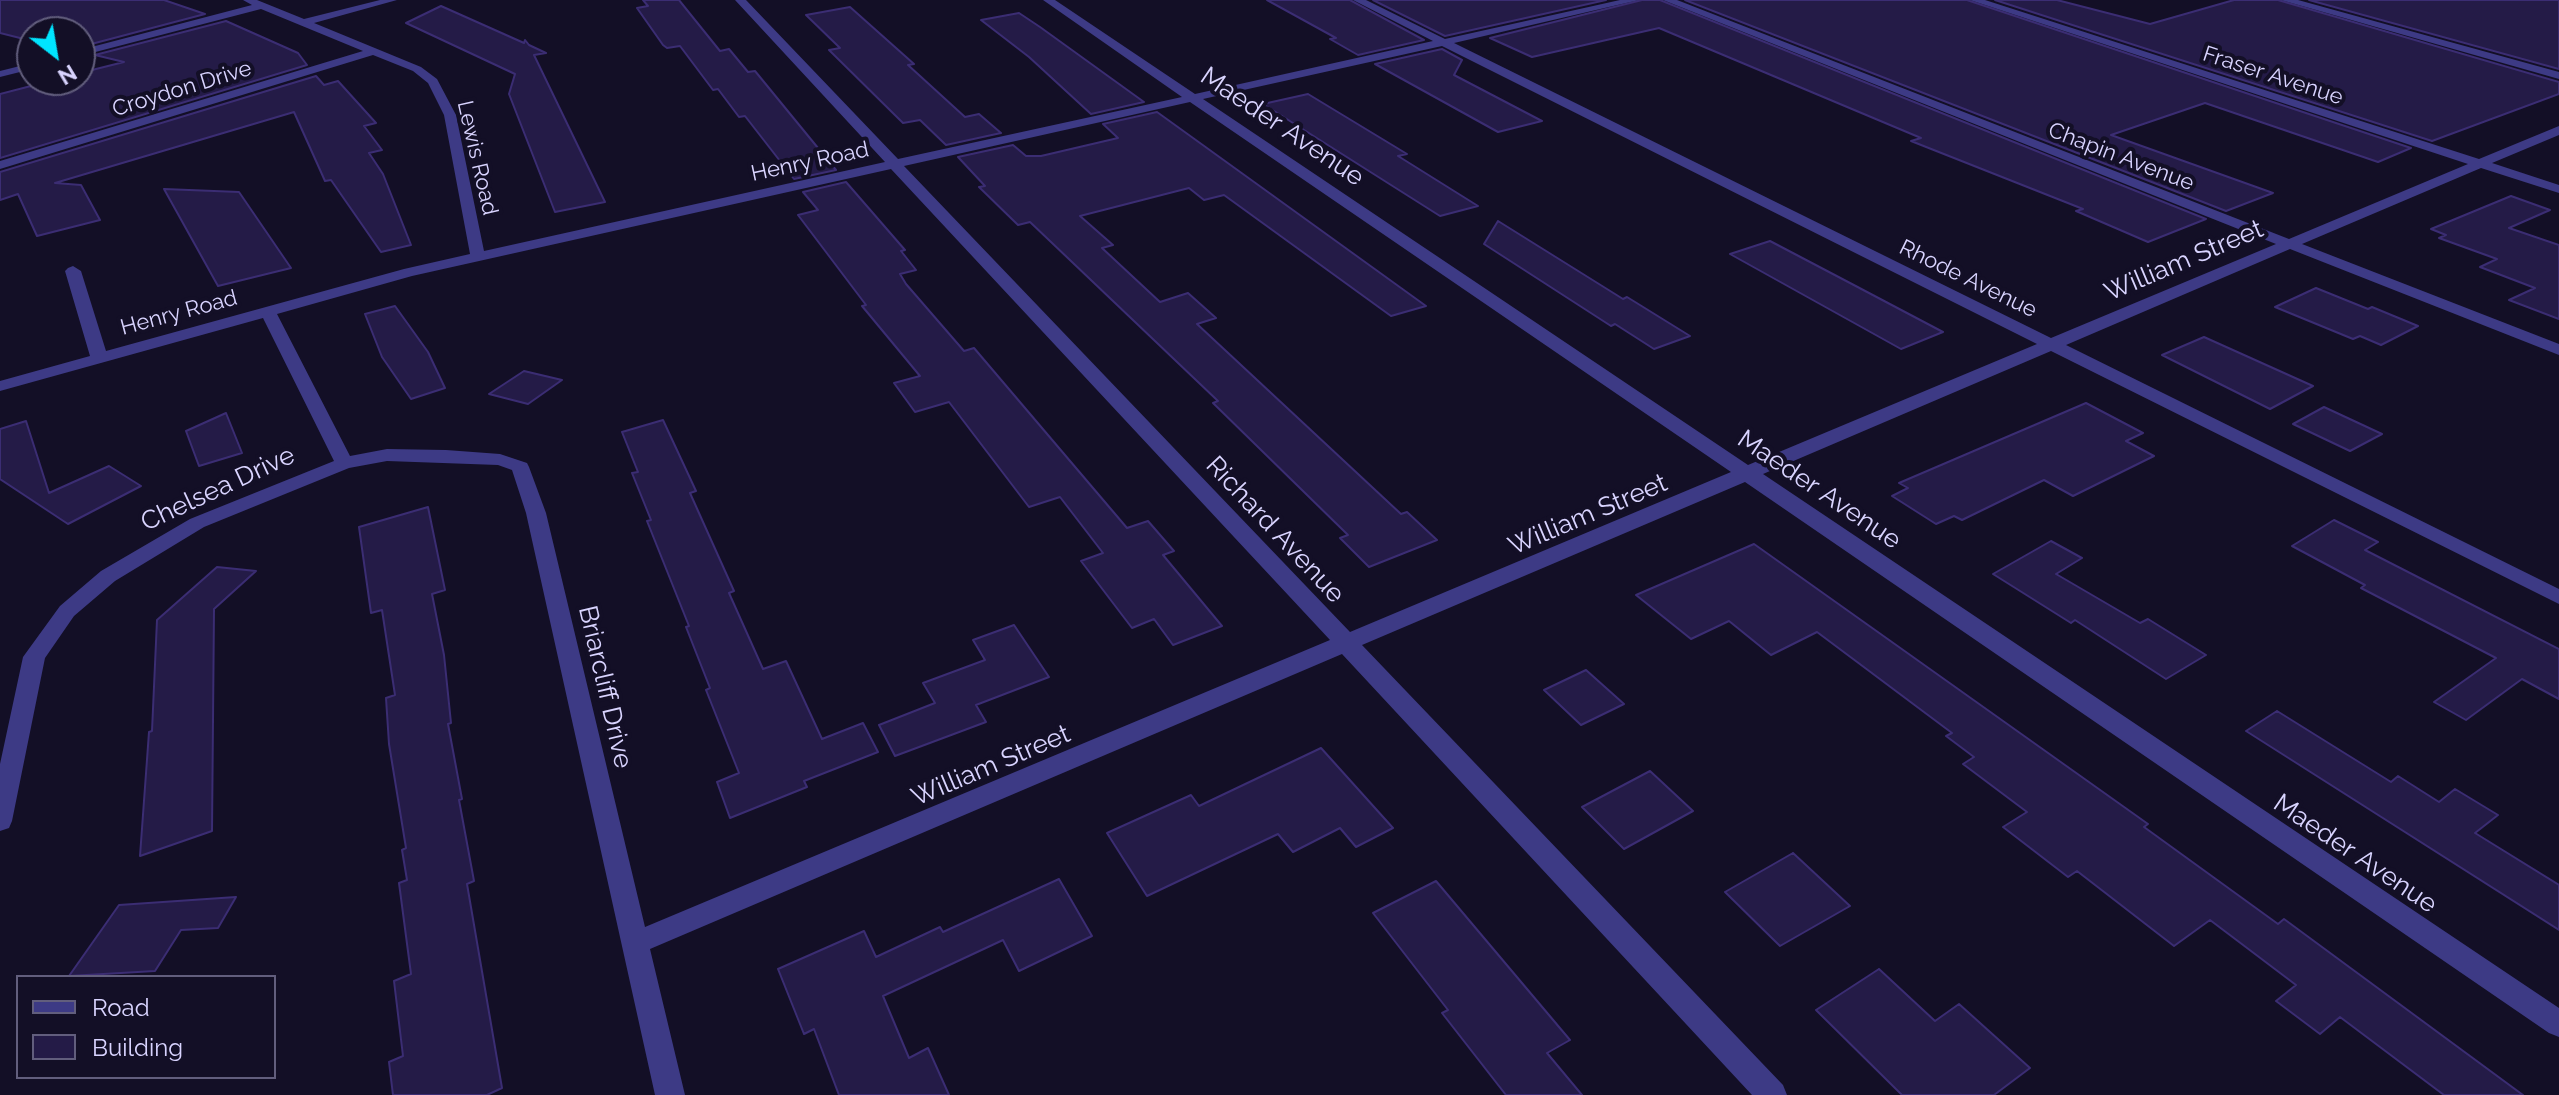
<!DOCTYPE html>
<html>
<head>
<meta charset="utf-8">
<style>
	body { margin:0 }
	#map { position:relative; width:2559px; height:1095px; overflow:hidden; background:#130f26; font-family:Raleway,sans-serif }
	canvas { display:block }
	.legend { position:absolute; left:16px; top:975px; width:260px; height:104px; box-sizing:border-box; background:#130f26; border:2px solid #625e7d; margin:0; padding:10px 14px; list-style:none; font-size:24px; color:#d9d4ff }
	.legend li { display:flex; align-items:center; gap:16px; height:40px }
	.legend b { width:40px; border:2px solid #625e7d }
	.north { position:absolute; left:16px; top:16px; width:80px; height:80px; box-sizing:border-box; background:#130f26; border:2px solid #625e7d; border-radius:50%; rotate:149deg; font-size:22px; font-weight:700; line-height:32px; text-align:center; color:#d9d4ff }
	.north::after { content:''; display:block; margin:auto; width:28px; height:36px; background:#00e5ff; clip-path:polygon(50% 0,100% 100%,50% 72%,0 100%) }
</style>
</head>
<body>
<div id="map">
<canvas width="2559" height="1095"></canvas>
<ul class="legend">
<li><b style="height:10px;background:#3d3a85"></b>Road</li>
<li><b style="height:22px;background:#241b47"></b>Building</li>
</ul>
<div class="north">N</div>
</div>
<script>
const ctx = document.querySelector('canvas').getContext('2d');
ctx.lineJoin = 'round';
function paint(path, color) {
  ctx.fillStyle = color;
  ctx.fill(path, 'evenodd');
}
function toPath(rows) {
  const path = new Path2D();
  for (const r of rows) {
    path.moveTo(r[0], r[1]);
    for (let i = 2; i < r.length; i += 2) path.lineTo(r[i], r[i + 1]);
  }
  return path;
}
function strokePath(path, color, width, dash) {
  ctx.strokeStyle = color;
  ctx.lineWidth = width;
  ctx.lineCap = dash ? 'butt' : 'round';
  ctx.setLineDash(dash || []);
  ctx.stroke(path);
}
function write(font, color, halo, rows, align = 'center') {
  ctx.font = font + ' Raleway,sans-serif';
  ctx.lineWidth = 8;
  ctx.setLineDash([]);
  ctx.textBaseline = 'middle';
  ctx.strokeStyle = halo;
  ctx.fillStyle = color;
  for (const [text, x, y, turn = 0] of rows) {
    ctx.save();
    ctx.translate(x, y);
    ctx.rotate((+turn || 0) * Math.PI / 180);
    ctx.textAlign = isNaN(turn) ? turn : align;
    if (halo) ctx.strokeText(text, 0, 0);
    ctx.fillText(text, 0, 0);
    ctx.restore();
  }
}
const building = toPath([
	[0,0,164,0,205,14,80,47,80,32,32,32,32,41,0,33,0,0],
	[643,0,679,0,720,51,729,49,748,72,755,71,836,170,794,179,745,116,739,117,718,89,713,90,680,46,667,48,663,45,637,8,648,6,643,0],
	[1267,0,1350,0,1424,40,1358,55,1330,39,1336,38,1267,0],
	[1373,0,1606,0,1445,36,1373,0],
	[1642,0,1660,0,2206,219,2148,242,2076,211,2083,209,1911,141,1921,138,1659,28,1532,57,1490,38,1642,0],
	[1685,0,1967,0,2411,148,2378,162,2205,103,2111,135,2273,193,2226,211,1685,0],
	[1995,0,2057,0,2150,24,2234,0,2278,0,2559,82,2559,94,2432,141,1995,0],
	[2309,0,2559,0,2559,69,2309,0],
	[441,6,524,43,525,40,529,45,546,53,534,55,605,202,555,212,509,94,515,74,406,23,441,6],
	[850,7,914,64,908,65,965,117,979,114,1001,133,946,145,920,120,903,123,829,50,840,48,806,15,850,7],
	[1019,13,1040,27,1144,102,1091,114,1029,57,981,20,1019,13],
	[226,21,298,53,307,65,0,158,0,94,54,80,80,80,80,73,124,62,95,55,226,21],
	[1442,49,1462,60,1454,75,1542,121,1498,132,1375,64,1442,49],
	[316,76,324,85,338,81,376,123,364,126,382,150,369,153,383,174,411,245,381,252,331,180,325,181,294,112,55,183,81,185,100,220,37,236,18,194,0,200,0,172,316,76],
	[1308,94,1407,154,1398,156,1478,206,1440,216,1263,104,1308,94],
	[1157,112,1426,306,1391,316,1224,195,1204,200,1189,188,1080,216,1113,245,1102,248,1160,302,1188,293,1216,318,1197,324,1401,514,1407,512,1437,540,1369,567,1340,538,1348,535,1213,403,1218,401,1030,222,1018,225,979,187,985,186,958,157,1013,145,1026,156,1041,156,1118,138,1103,124,1157,112],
	[846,182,905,250,901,251,916,270,900,274,906,284,964,351,974,348,1127,528,1148,521,1174,551,1163,555,1222,626,1173,645,1154,619,1132,628,1081,561,1103,553,1060,497,1029,507,949,402,915,412,894,383,920,376,862,306,866,305,798,215,818,210,803,192,846,182],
	[164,189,239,192,291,268,218,286,164,189],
	[2511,196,2550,210,2509,228,2559,245,2559,319,2509,300,2535,288,2480,267,2497,259,2439,238,2446,235,2431,229,2511,196],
	[1498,221,1623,299,1627,297,1690,336,1654,349,1615,324,1611,326,1484,244,1498,221],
	[1770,241,1850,283,1943,332,1901,349,1730,254,1770,241],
	[2316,288,2368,309,2372,307,2418,326,2381,345,2360,336,2353,339,2275,307,2316,288],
	[395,306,428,352,445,388,411,399,382,357,365,314,395,306],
	[2204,337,2313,386,2270,409,2162,355,2204,337],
	[524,371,562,380,528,404,489,394,524,371],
	[2086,403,2143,433,2126,441,2154,456,2073,496,2044,480,1962,520,1954,516,1936,524,1892,496,1908,488,1899,483,2086,403],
	[2324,407,2382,434,2350,451,2293,424,2324,407],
	[226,413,242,453,199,466,186,431,226,413],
	[663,420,696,491,690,493,734,591,729,593,763,669,786,661,822,739,863,723,878,752,804,781,807,787,730,818,717,782,739,773,706,690,710,688,686,627,689,626,647,521,651,520,632,473,638,472,622,432,663,420],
	[26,421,49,493,109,466,141,486,68,524,0,479,0,429,26,421],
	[428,507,445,590,432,594,444,655,451,723,448,724,462,799,459,800,474,881,467,884,502,1088,487,1095,393,1095,389,1062,403,1056,394,981,411,974,399,883,407,880,402,850,406,848,389,744,386,698,395,695,382,610,371,613,359,527,428,507],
	[2334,520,2378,542,2365,550,2559,649,2559,699,2522,679,2466,720,2434,702,2496,658,2361,588,2365,585,2292,546,2334,520],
	[2051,541,2082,558,2056,574,2140,623,2148,619,2206,655,2166,679,2075,620,2071,623,1993,574,2051,541],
	[1754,544,2148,824,2144,827,2278,924,2284,919,2523,1095,2444,1095,2340,1017,2320,1034,2276,1001,2296,985,2210,920,2174,946,2077,871,2068,877,2003,827,2027,812,1963,764,1974,757,1946,736,1952,733,1817,632,1771,655,1729,621,1691,639,1636,595,1754,544],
	[217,567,256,571,214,609,212,831,140,856,149,732,152,731,157,620,217,567],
	[1014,625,1049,677,976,705,986,722,895,756,879,725,935,703,923,683,985,660,973,640,1014,625],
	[1586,670,1624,704,1581,725,1544,690,1586,670],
	[2277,711,2391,782,2398,776,2439,802,2455,789,2498,815,2475,833,2559,885,2559,930,2246,731,2277,711],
	[1321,748,1393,828,1356,847,1340,828,1293,852,1278,834,1147,896,1107,833,1191,795,1199,806,1321,748],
	[1650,771,1693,811,1624,849,1582,807,1650,771],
	[1793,853,1850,906,1780,946,1725,892,1793,853],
	[1059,879,1092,936,1019,971,1003,940,883,996,909,1058,928,1048,949,1095,839,1095,814,1029,804,1034,778,969,864,931,876,957,940,927,943,932,1059,879],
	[1436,881,1570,1040,1547,1053,1582,1095,1506,1095,1442,1013,1448,1010,1373,913,1436,881],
	[236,897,218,928,181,930,155,971,69,976,119,905,236,897],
	[1879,969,1935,1021,1959,1004,2030,1068,1994,1095,1902,1095,1816,1010,1879,969]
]);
const street = toPath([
	[243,0,257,0,304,19,380,0,397,0,314,23,421,67,437,79,456,115,484,251,885,162,735,0,746,0,898,159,1182,97,1043,0,1055,0,1195,94,1433,41,1353,0,1366,0,1445,39,1620,0,1639,0,1454,43,2051,338,2276,244,1663,0,1677,0,2289,239,2468,164,1970,0,1985,0,2479,159,2559,126,2559,135,2492,163,2559,185,2559,193,2481,168,2302,244,2559,344,2559,355,2290,249,2066,345,2559,589,2559,604,2051,351,1763,474,2559,1008,2559,1037,2549,1033,1745,482,1362,645,1783,1085,1787,1095,1752,1095,1342,654,650,949,685,1095,655,1095,526,513,512,470,498,465,387,461,349,468,204,527,115,581,74,616,45,658,12,821,9,828,0,831,0,764,23,657,60,606,101,571,190,519,334,461,263,318,0,391,0,381,90,356,65,271,68,268,73,266,81,271,106,351,404,269,470,254,444,115,428,83,413,71,373,55,0,169,0,161,363,51,261,9,80,56,80,50,252,5,243,0],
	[1442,46,2037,344,1748,465,1203,99,1442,46],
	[1190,102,1731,472,1350,632,904,166,1190,102],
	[891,169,1330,640,645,927,546,513,529,467,527,463,500,454,446,450,387,449,350,456,277,314,412,276,891,169],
	[2281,0,2298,0,2559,72,2559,79,2281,0],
	[32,63,32,69,0,77,0,71,32,63]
]);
const farStreetnames = [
	["Fraser Avenue",2273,76,18],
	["Croydon Drive",182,89,-17],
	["Chapin Avenue",2121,157,21],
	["Lewis Road",477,158,77],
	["Henry Road",810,162,-12],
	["Rhode Avenue",1968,279,26],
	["Henry Road",179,313,-15]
];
const streetNames = [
	["Maeder Avenue",1282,127,34],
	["William Street",2184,261,-23],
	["Chelsea Drive",218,489,-25],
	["Maeder Avenue",1819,490,34],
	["William Street",1588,515,-23],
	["Richard Avenue",1275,530,47],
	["Briarcliff Drive",605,687,77],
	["William Street",991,766,-23],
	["Maeder Avenue",2355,854,34]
];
paint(building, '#241b47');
strokePath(building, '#3b2d73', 2);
paint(street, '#3d3a85');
write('22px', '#d9d4ff', '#130f26', farStreetnames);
write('26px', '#d9d4ff', '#130f26', streetNames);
</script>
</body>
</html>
